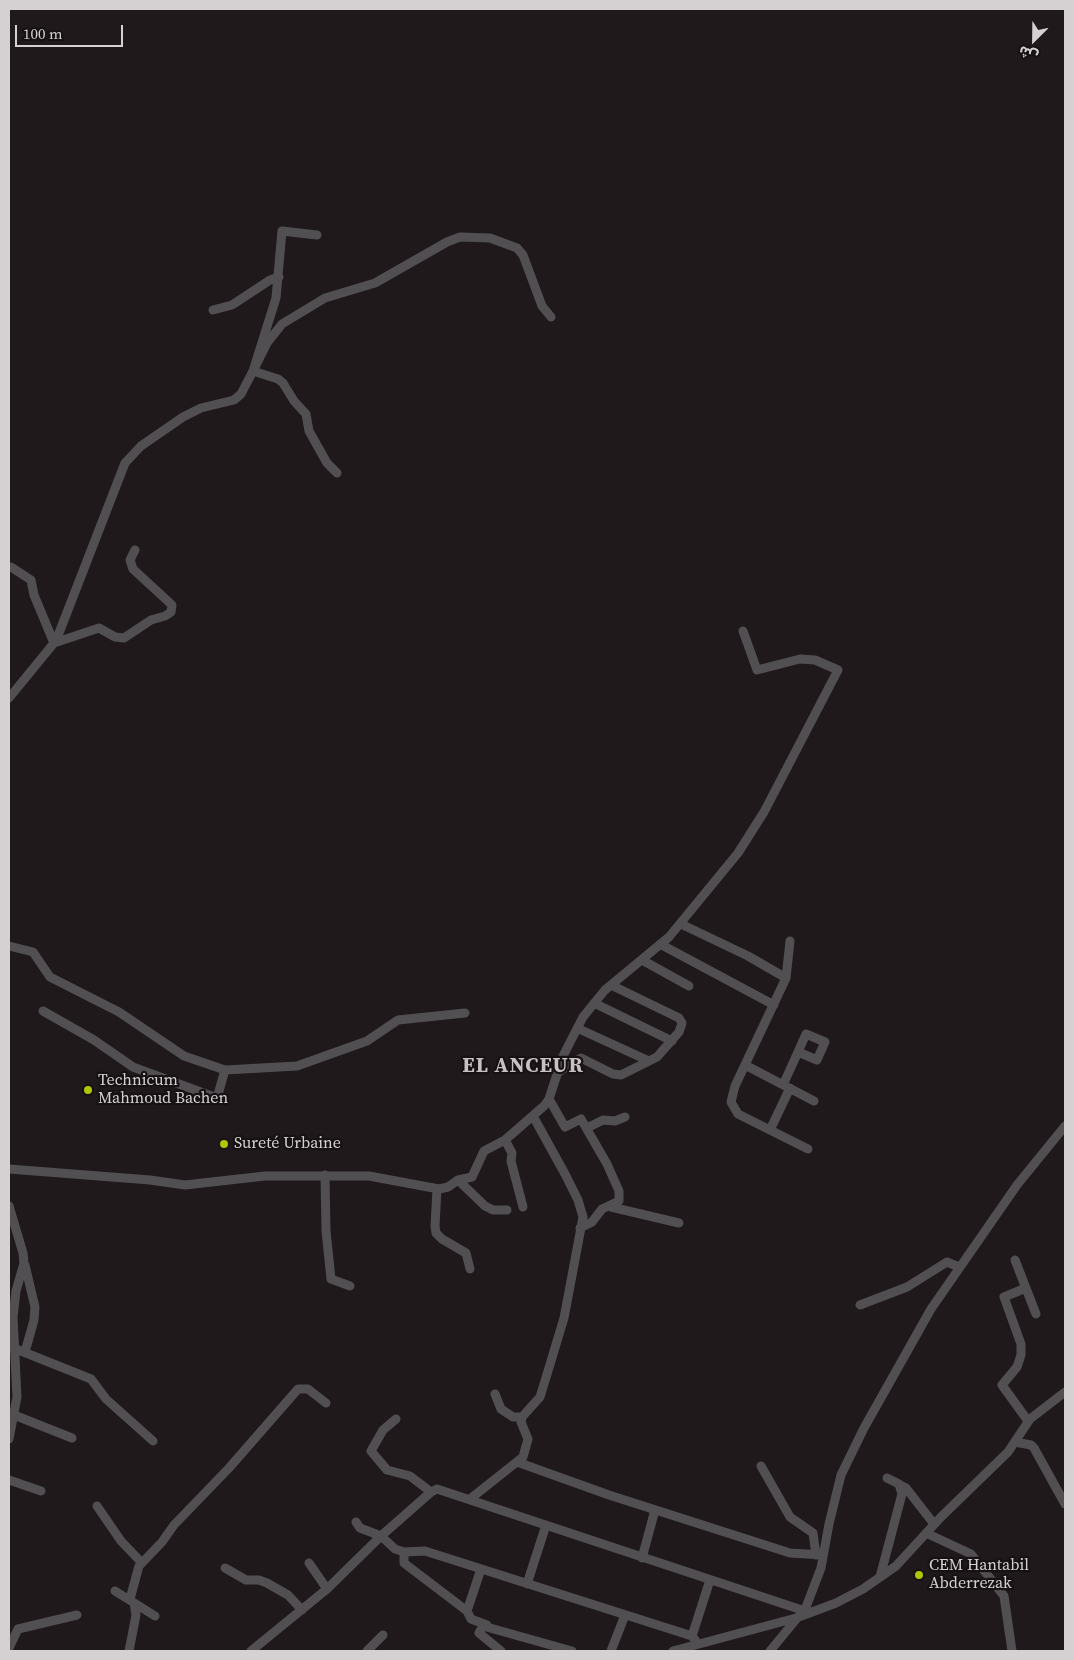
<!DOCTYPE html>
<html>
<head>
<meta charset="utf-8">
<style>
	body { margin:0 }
	#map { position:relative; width:1074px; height:1660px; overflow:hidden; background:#1f191c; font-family:"Source Serif 4","Noto Sans Arabic",serif }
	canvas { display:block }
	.frame { position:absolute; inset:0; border:10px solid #d5d1d3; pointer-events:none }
	.north { position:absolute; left:1009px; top:15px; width:50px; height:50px; -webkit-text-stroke:4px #161113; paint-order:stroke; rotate:203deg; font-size:14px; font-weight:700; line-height:20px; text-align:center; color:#d5d1d3 }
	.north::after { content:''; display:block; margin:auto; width:18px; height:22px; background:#d5d1d3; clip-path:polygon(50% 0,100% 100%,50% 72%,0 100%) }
	.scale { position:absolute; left:15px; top:25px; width:108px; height:22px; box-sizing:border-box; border:2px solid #d5d1d3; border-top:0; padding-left:6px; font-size:15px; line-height:18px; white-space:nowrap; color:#d5d1d3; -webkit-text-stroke:4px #161113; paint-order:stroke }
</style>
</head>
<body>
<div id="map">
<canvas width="1074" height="1660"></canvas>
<div class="frame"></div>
<div class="north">ش</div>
<div class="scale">100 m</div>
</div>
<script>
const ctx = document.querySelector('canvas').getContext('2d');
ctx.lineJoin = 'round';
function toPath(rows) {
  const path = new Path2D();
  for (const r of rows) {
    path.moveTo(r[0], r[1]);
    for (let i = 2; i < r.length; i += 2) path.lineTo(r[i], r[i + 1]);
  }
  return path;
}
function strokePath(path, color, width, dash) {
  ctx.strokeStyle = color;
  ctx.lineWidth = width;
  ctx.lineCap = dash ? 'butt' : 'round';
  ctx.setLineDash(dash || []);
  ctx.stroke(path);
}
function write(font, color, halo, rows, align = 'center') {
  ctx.font = font + ' "Source Serif 4",serif';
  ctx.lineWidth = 4.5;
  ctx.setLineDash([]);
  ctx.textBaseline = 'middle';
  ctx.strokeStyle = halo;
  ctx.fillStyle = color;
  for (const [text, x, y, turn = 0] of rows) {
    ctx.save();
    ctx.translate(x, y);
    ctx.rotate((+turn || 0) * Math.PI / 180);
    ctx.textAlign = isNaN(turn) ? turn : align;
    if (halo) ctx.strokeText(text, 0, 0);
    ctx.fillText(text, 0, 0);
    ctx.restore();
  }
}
const minor = toPath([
	[317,235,282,231,276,298,253,371,267,343,282,324,325,298,375,283,447,242,460,237,490,238,517,248,523,255,542,306,551,317],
	[213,310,232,305,270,280,279,277],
	[11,567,31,580,34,595,54,643,99,628,115,637,124,638,151,620,165,616,171,612,172,605,133,569,130,560,135,550],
	[9,698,54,643,59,633,125,463,141,446,183,417,201,408,234,400,241,394,253,371,278,379,283,383,294,401,306,414,309,431,327,463,337,473],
	[681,924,748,956,786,978],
	[790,941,786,978,735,1086,731,1102,738,1114,808,1149],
	[660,944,774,1005],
	[9,946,33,952,50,977,119,1012,184,1056,225,1070,217,1098,133,1067,94,1040,43,1011],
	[642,960,689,986],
	[594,1003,672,1041],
	[577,1028,649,1061],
	[745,1065,814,1101],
	[225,1070,297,1066,367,1041,398,1020,465,1013],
	[557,1073,581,1058,613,1074,621,1075,657,1057,679,1032,682,1023,679,1018,611,985],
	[783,1085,798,1052,806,1034,825,1042,817,1060,798,1052],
	[549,1099,565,1127,581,1119,607,1164,619,1191,619,1201,602,1209,592,1222,580,1228],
	[587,1128,603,1120,615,1121,625,1117],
	[770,1130,790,1088],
	[505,1140,512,1153,511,1161,523,1207],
	[9,1169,150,1180,185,1185,265,1176,369,1176,439,1189,448,1187,458,1180,472,1177,484,1151,505,1140,544,1106,549,1099,563,1056,583,1017,605,990,669,937,738,853,764,812,838,670,815,660,800,659,757,670,743,631],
	[325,1175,326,1231,331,1279,350,1286],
	[458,1180,485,1206,493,1210,507,1210],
	[437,1189,435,1226,436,1233,442,1239,466,1253,470,1269],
	[9,1206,23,1253,24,1263,16,1291,13,1317,17,1397,9,1439],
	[611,1207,679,1223],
	[1015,1260,1036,1314],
	[25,1265,35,1307,34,1320,25,1352],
	[1026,1288,1004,1297,1021,1344,1021,1355,1017,1367,1002,1385,1028,1421],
	[860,1305,907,1287,947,1262,959,1267],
	[11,1347,91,1379,106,1399,153,1441],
	[495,1394,501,1409,513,1417,522,1417],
	[9,1413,72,1438],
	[396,1419,383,1430,371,1451,387,1470,410,1476,431,1492],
	[1015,1442,1031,1445,1034,1448,1065,1504],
	[517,1462,609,1495,790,1553,823,1555],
	[761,1466,790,1517,813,1533,816,1555],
	[9,1480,41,1491],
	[900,1485,906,1488,934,1524],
	[470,1499,523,1457,528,1439,521,1422,522,1417,540,1397,548,1371,564,1318,583,1217,578,1200,565,1174,533,1116],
	[97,1506,121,1541,142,1563],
	[356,1522,360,1528,381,1536,395,1549,404,1552,425,1551,692,1636,698,1644],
	[926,1533,971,1554,1004,1596,1012,1651],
	[404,1552,404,1563,467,1611],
	[642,1558,655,1510],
	[309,1563,327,1589],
	[225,1568,246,1580,259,1580,267,1583,288,1595,302,1610],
	[481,1569,467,1611,471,1619,487,1625],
	[880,1577,902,1494,899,1484,887,1478],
	[527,1584,546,1525],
	[115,1591,155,1616],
	[130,1599,139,1566,162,1542,174,1525,229,1468,298,1389,308,1389,326,1403],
	[803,1615,821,1568,829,1524,841,1475,864,1428,931,1309,1017,1185,1065,1126],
	[692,1636,710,1580],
	[9,1648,18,1629,77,1615],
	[129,1651,136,1615,134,1603],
	[251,1651,327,1589,381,1536,431,1492,437,1489,805,1611],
	[367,1651,383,1635],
	[501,1651,479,1633,483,1626,572,1651],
	[611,1651,625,1615],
	[673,1651,796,1618,836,1603,863,1589,896,1566,941,1517,1008,1452,1030,1419,1065,1392],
	[770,1651,798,1617]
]);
const markers = [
	[88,1090,5,"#b0c503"],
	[224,1144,5,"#b0c503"],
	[919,1575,5,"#b0c503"]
];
const poiNames = [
	["Technicum",98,1081],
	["Mahmoud Bachen",98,1099],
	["Sureté Urbaine",234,1144],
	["CEM Hantabil",929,1566],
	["Abderrezak",929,1584]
];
const districtNames = [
	["EL ANCEUR",523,1067]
];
strokePath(minor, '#524f52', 9);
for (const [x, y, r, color] of markers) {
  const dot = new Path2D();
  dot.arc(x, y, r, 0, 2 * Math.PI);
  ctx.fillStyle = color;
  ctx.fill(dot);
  strokePath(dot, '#161113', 2);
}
write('16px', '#d5d1d3', '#161113', poiNames, 'left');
ctx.letterSpacing = '1px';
write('bold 21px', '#c8c0c3', '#161113', districtNames);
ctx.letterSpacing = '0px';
</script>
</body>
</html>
